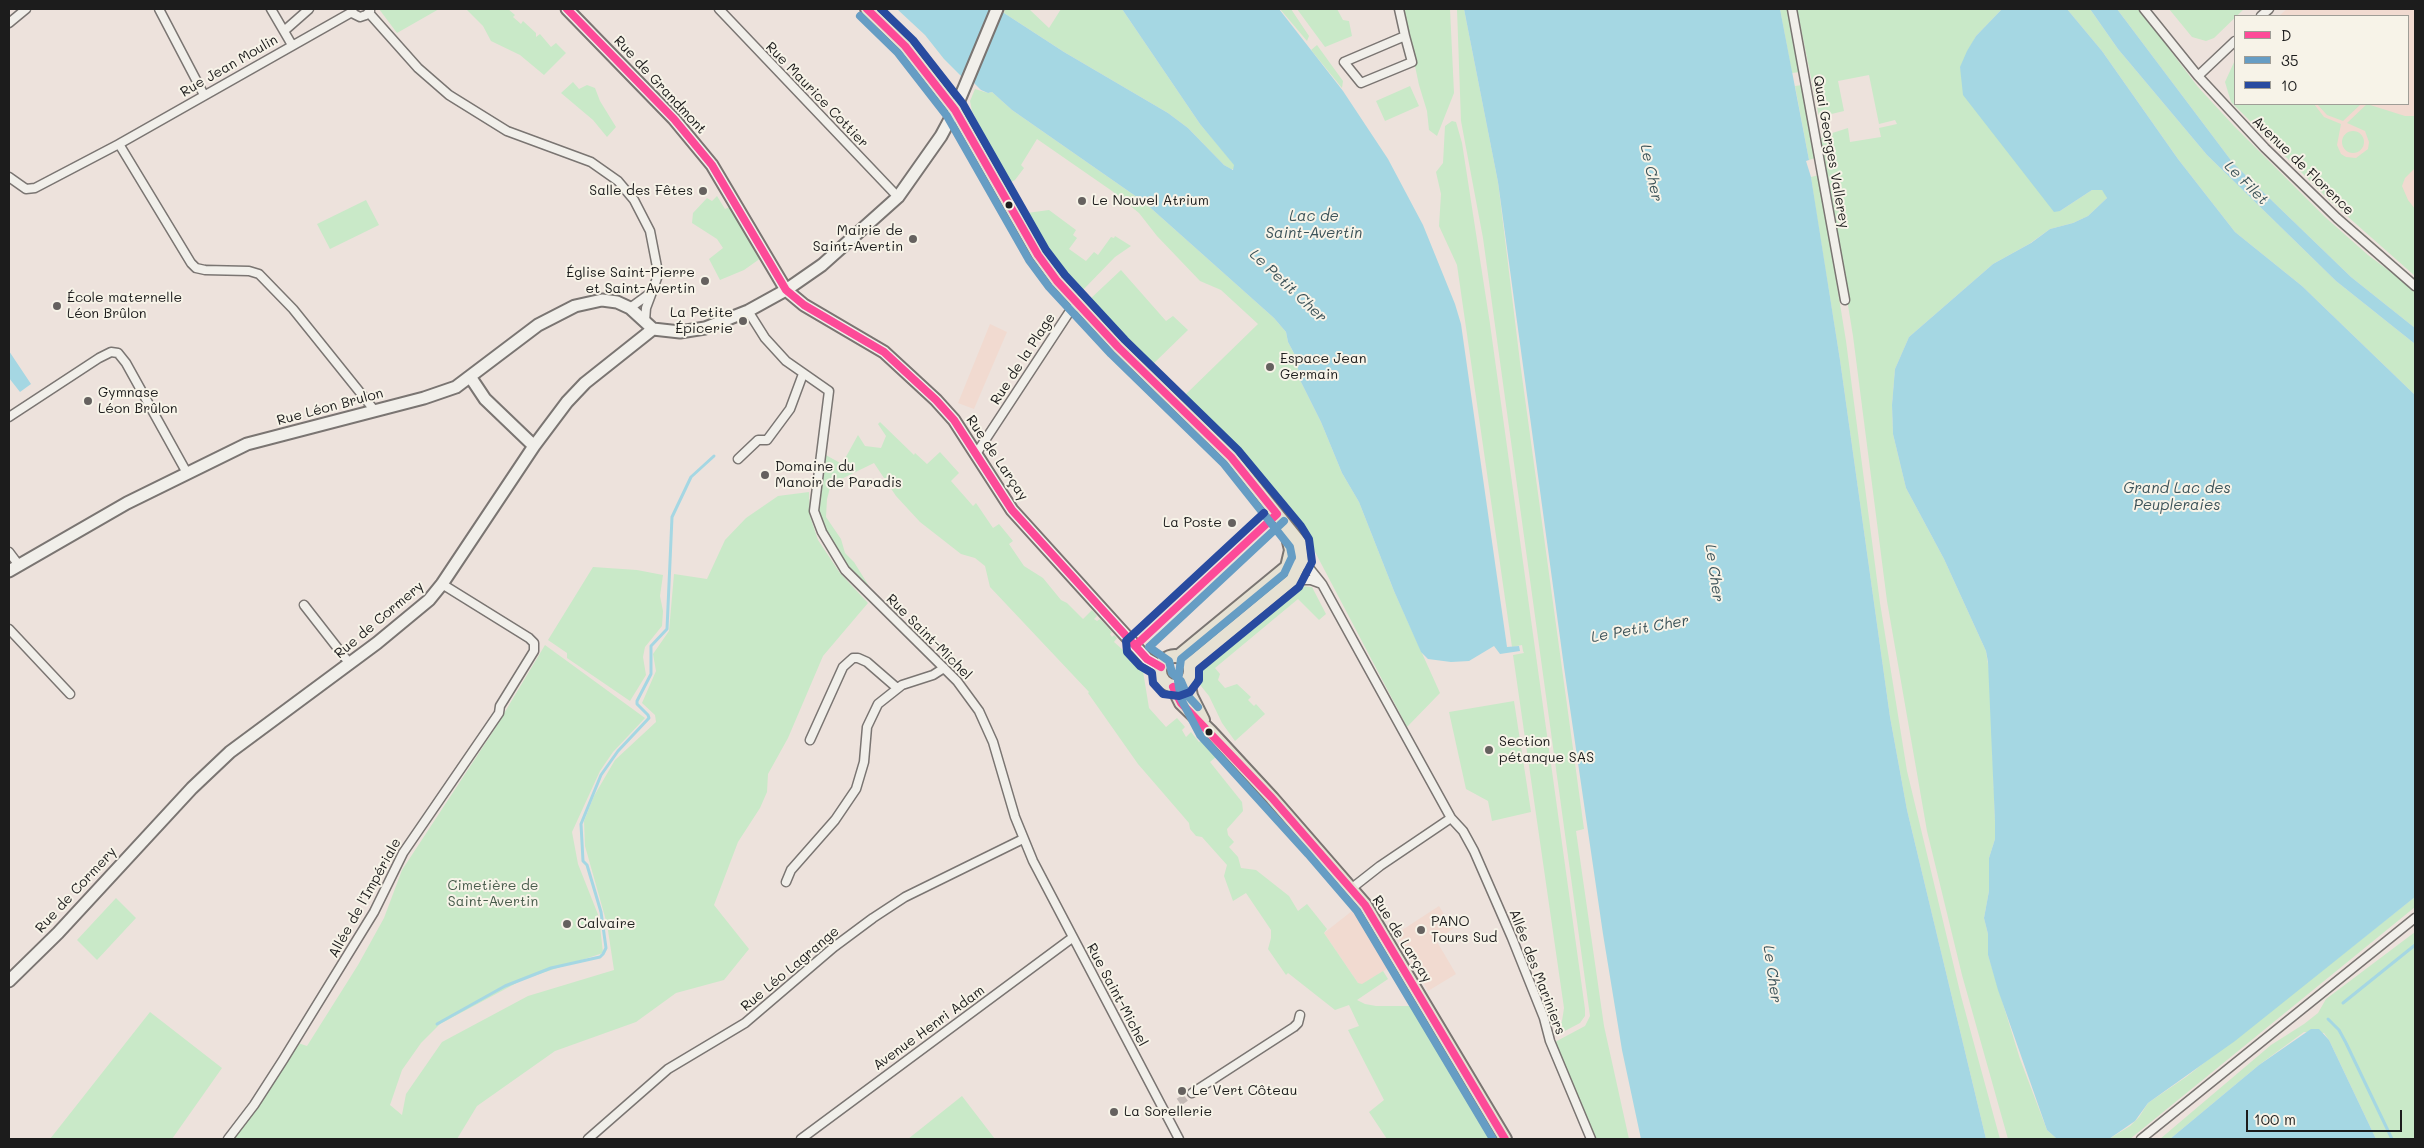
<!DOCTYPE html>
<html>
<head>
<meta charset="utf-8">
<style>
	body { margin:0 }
	#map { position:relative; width:2424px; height:1148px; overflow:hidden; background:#ede2dc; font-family:Mali,sans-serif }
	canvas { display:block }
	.frame { position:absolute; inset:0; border:10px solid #1c1c1c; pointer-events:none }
	.legend { position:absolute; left:2234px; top:15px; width:175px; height:90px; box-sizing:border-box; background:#f7f3e8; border:1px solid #9f9d96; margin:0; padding:6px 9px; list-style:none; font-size:15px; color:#1c1c1c }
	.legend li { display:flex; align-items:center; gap:10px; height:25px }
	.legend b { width:25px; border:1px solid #9f9d96 }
	.scale { position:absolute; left:2246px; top:1110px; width:156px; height:22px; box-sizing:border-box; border:2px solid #1c1c1c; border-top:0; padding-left:6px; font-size:15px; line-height:18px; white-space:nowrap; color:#1c1c1c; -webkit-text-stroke:4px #f7f3e8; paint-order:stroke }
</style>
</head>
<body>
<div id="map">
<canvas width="2424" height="1148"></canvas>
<div class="frame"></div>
<ul class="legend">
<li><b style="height:6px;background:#fd4a98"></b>D</li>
<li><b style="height:6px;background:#669dc4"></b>35</li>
<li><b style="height:6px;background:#284ba0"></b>10</li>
</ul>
<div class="scale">100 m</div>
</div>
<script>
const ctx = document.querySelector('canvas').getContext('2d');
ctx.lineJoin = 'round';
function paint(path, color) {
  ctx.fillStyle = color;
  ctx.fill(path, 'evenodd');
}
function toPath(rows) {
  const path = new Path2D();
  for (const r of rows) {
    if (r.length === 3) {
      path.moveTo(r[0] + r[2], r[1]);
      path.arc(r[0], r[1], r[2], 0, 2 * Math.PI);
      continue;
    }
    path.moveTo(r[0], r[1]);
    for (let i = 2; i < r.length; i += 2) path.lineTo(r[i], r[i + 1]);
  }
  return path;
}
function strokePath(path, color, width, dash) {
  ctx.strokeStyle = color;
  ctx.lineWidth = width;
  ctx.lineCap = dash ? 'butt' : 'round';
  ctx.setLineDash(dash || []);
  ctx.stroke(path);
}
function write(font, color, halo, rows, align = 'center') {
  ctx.font = font + ' Mali,sans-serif';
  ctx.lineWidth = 4;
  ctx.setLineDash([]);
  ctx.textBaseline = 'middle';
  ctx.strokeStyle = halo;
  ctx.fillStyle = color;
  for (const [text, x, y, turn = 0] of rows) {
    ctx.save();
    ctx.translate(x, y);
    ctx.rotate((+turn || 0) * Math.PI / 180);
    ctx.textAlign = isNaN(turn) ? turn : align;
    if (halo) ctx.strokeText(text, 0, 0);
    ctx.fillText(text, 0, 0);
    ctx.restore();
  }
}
const built = toPath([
	[2287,9,2415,9,2415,246,2266,104,2408,104,2408,16,2279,16],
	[990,324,1007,332,974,409,958,403],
	[1439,906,1453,929,1436,940,1456,974,1428,991,1396,934],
	[1357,907,1394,964,1362,985,1358,983,1324,933]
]);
const green = toPath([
	[379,9,439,9,397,33],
	[466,9,508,9,515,15,513,17,521,24,523,21,536,33,536,37,540,34,551,47,556,43,566,53,544,75,520,55,491,41,483,26],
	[1005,9,1029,9,1049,28,1061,9,1122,9,1200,124,1234,164,1235,169,1231,169,1224,165,1188,128,1168,113,1064,52,1004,13],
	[1280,9,1291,9,1309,36,1307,41],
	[1297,9,1337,9,1343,20,1349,21,1352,36,1325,47],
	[1403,9,1450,9,1454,93,1437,136,1429,130,1427,111,1419,85],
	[1457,9,1464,9,1498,182,1520,362,1584,829,1576,831,1604,1026,1629,1139,1595,1139,1555,1042,1585,1026,1590,1016,1483,238,1461,121],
	[1780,9,1788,9,1800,72,1792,73],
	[1797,9,2002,9,1976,36,1960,68,2060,211,2092,190,2102,190,2105,193,2107,198,2088,216,2073,223,2050,229,2029,244,1993,264,1909,337,1895,369,1892,405,1893,434,1906,488,1944,559,1986,651,1990,677,1995,822,1995,839,1989,858,1989,891,1984,918,1988,934,1988,955,2020,1059,2047,1130,2057,1139,2008,1139,1962,975,1927,831,1887,601,1853,336,1821,139,1823,136,1848,128,1850,142,1881,137,1879,128,1897,124,1895,120,1879,124,1869,75,1838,81,1844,111,1819,117],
	[2067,9,2090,9,2118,49,2207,155,2336,281,2415,344,2415,395,2302,286,2235,232,2178,159,2102,51],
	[2117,9,2139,9,2198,87,2234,126,2325,217,2368,255,2415,290,2415,328,2351,277,2233,163],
	[2169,9,2244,9,2214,38,2206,41,2192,37],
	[1317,45,1343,81,1342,88,1311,50],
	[2235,60,2235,104,2314,104,2324,117,2341,124,2337,145,2341,154,2346,157,2356,158,2368,149,2369,142,2365,131,2347,123,2367,104,2405,116,2415,116,2415,168,2405,178,2402,186,2408,200,2415,209,2415,276,2330,201,2231,102,2225,82],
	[573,82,579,89,587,85,595,88,600,101,616,127,607,137,593,120,561,93],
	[1802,85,1815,158,1809,160,1795,86],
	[1410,86,1419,106,1385,121,1376,101],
	[975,89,988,93,992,92,1012,110,1144,202,1274,318,1286,332,1288,342,1296,357,1300,380,1321,422,1342,473,1359,502,1394,591,1440,693,1407,727,1293,510,1184,396,1258,324,1221,290,1200,281,1157,236,1139,213,1112,191,1037,139,1021,165,1024,168,1015,180,1009,183,972,111,970,101],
	[2317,104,2361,104,2343,121,2327,115],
	[1452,121,1456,122,1462,143,1490,324,1585,1009,1585,1016,1580,1023,1561,1033,1556,1033,1562,1021,1564,1008,1513,655,1524,653,1523,651,1522,645,1512,647,1457,265,1439,226,1441,194,1436,172,1443,163,1445,126],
	[2353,142,11],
	[1819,175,1846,341,1880,603,1907,771,1961,996,2000,1139,1986,1139,1907,810,1890,717,1840,360,1815,204,1811,177],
	[717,196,725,209,730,207,761,258,744,270,720,280,709,259,723,248,717,239,692,223,693,213,707,198,712,201],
	[366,200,379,225,330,249,317,224],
	[1049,210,1076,230,1073,235,1077,238,1069,249,1086,261,1094,252,1098,255,1111,237,1114,238,1115,236,1131,246,1115,257,1082,291,1055,260,1027,213],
	[1121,270,1166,321,1173,316,1188,330,1152,365,1089,300],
	[880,422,914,455,915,453,927,464,940,452,959,473,951,481,973,506,976,503,993,528,999,524,1013,541,1009,544,1024,566,1043,578,1061,600,1067,603,1083,619,1092,610,1097,616,1094,619,1097,621,1100,619,1112,632,1110,634,1112,637,1114,635,1117,638,1114,642,1123,650,1126,648,1126,651,1130,652,1142,665,1149,708,1166,727,1177,718,1185,727,1182,730,1186,737,1191,732,1199,742,1202,740,1209,748,1213,744,1215,746,1211,749,1217,756,1210,762,1242,802,1243,811,1227,829,1228,835,1234,842,1229,847,1238,857,1241,868,1256,870,1289,896,1298,911,1307,904,1327,929,1324,933,1358,983,1362,984,1383,971,1388,979,1357,1000,1365,1004,1376,1006,1419,1006,1496,1139,1387,1139,1369,1112,1384,1100,1348,1030,1359,1026,1349,1005,1335,1010,1288,973,1286,975,1268,949,1271,938,1271,930,1246,893,1233,901,1224,876,1227,865,1202,837,1196,836,1190,829,1189,823,1138,764,1088,693,1089,692,990,587,985,566,975,558,961,554,920,522,896,496,874,463,831,484,827,499,826,517,841,539,845,553,854,562,872,591,901,619,898,621,854,576,835,549,818,514,817,506,824,454,842,464,858,435,865,446,881,448,886,436,878,424],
	[809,492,810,516,818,540,840,573,868,603,823,656,788,738,768,774,767,792,760,808,738,842,714,905,749,949,724,980,676,993,636,1022,555,1051,477,1106,457,1139,232,1139,298,1043,307,1046,358,965,384,918,402,870,494,730,545,645,645,718,613,752,600,771,572,832,578,864,599,917,603,953,524,979,440,1024,421,1043,402,1070,390,1105,402,1115,406,1094,442,1042,528,996,614,970,607,924,585,846,584,821,594,796,615,760,656,722,655,715,642,703,656,671,653,654,669,631,674,574,707,579,725,540,746,518,778,496],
	[593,567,637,570,663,575,660,596,663,611,662,626,645,647,643,657,646,675,630,701,567,658,567,653,548,640],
	[1301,586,1312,587,1326,614,1319,620,1298,599,1215,668,1220,674,1218,680,1225,688,1237,684,1251,697,1248,700,1254,706,1256,704,1265,714,1235,741,1222,723,1209,696,1197,681,1196,672],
	[1514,701,1531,812,1492,821,1488,801,1466,789,1449,712],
	[2415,897,2415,907,2130,1139,2109,1139,2130,1126,2139,1117,2148,1103,2186,1077],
	[116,898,136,918,97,960,77,940],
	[2415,932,2415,1139,2376,1139,2329,1040,2324,1033,2304,1032,2259,1065,2170,1139,2160,1139,2271,1045,2304,1024,2318,1013,2326,999],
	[150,1012,222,1068,172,1139,50,1139],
	[962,1096,995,1139,908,1139]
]);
const water = toPath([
	[897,9,992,9,1004,13,1064,52,1168,113,1188,128,1224,165,1233,170,1234,165,1200,124,1122,9,1279,9,1343,91,1388,159,1423,225,1455,304,1461,324,1507,647,1519,646,1520,651,1500,654,1494,646,1469,661,1451,662,1428,659,1421,652,1394,591,1359,502,1342,473,1321,422,1300,380,1296,357,1288,342,1286,332,1274,318,1144,202,1012,110,992,92,988,93,981,90,969,78,961,76,944,59,925,35],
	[1464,9,1780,9,1809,160,1806,161,1811,177,1840,360,1890,717,1907,810,1986,1139,1641,1139,1622,1050,1603,934,1564,667,1498,182],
	[2002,9,2067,9,2102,51,2178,159,2235,232,2302,286,2415,395,2415,897,2235,1041,2148,1103,2135,1121,2109,1139,2057,1139,2047,1130,1998,990,1988,955,1988,934,1984,918,1989,891,1989,858,1995,839,1995,822,1988,662,1986,651,1944,559,1906,488,1893,434,1892,405,1895,369,1909,337,1993,264,2031,243,2050,229,2073,223,2088,216,2107,198,2102,190,2092,190,2060,211,2054,212,1963,95,1960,67,1967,51,1976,36],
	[2090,9,2117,9,2233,163,2351,277,2415,328,2415,344,2336,281,2207,155,2118,49],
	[9,351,31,384,20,392,9,378],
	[2311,1029,2319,1029,2329,1040,2376,1139,2170,1139,2259,1065]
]);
const stream = toPath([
	[2343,1003,2415,945],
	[2328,1019,2339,1030,2346,1043,2392,1139],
	[437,1024,505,986,551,968,600,957,603,954,606,948,601,912,587,865,583,861,581,824,601,775,618,751,649,718,648,715,637,704,637,701,651,674,651,646,667,629,672,517,691,477,714,456]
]);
const streetTunnel = toPath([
	[1179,1102,1192,1093]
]);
const street = toPath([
	[159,9,204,95],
	[271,9,292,45],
	[351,9,354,14,360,17,366,15,370,11],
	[719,9,898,197],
	[1399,9,1405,36],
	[1792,9,1845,300],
	[2144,9,2198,76,2265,148,2337,218,2415,286],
	[369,13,418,68,449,95,507,131,591,162,618,181,634,200,650,231,657,267,657,278,652,292],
	[2261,16,2269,9],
	[9,23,26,9],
	[284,31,309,9],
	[1405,36,1412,62,1361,83,1344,62,1405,36],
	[2198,76,2235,41],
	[119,144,352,12],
	[9,177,26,189,35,188,119,144,191,263,196,268,205,270,249,271,259,274,293,309,375,411],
	[630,308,652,292,646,308,645,321],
	[748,311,765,338,786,361,829,391,814,511,822,532,845,570,957,681,979,711,993,742,1015,817,1033,861,1179,1139],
	[9,417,99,358,111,352,118,353,126,363,187,473],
	[976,454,1068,314,1077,304],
	[738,459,758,440,767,440,790,409,803,374],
	[9,552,18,564],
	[1292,580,1311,580,1322,584,1302,559],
	[1322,584,1451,818,1463,831,1474,851,1512,938,1544,1018,1550,1041,1591,1139],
	[304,605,350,664],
	[9,629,70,694],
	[810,740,843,667,853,658,858,658,867,662,897,688],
	[786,882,791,870,835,820,856,789,864,762,867,727,878,704,902,685,933,675,944,668],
	[1352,888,1380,866,1451,818],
	[1192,1093,1294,1027,1298,1023,1300,1015],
	[228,1139,254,1105,283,1060,374,912,403,853,499,713,500,706,534,651,534,643,529,638,442,584],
	[588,1139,668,1069,745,1023,834,947,873,918,905,897,1023,839],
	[801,1139,1072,938],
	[2141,1139,2415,918]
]);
const secondary = toPath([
	[567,9,674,119,712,165,786,290,804,305,884,352,936,400,954,420,1012,510,1147,659,1161,667],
	[471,378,485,399,534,446],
	[9,571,127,503,247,444,424,398,456,387,538,325,575,306,602,300,617,302,630,308,653,329],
	[9,981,58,933,192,788,230,752,377,643,429,600,442,584,534,446,567,402,585,383,653,329,680,332,705,328,748,311,786,290,822,265,898,197,941,136,955,110,997,9]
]);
const primary = toPath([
	[867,9,905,46,955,110,1038,255,1057,281,1118,347,1231,457,1300,543,1302,559,1292,580,1189,665],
	[1175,671,15],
	[1179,656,1287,567,1291,550,1286,529],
	[1188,681,1191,696,1203,720],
	[1173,687,1181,703,1210,731,1272,798,1365,905,1505,1139]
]);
const bus1 = toPath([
	[567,9,674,119,712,165,786,290,804,305,884,352,936,400,954,420,1012,510,1147,659,1161,667],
	[867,9,905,46,955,110,1038,255,1057,281,1118,347,1231,457,1277,514],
	[1135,646,1277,514],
	[1173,687,1181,703,1272,798,1365,905,1505,1139]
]);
const bus2 = toPath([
	[860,16,898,53,947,116,1029,260,1049,287,1111,354,1224,464,1290,547,1292,557,1284,574,1181,659,1178,681,1181,699,1200,735,1308,854,1357,911,1493,1139],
	[1198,707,1187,695,1181,681,1172,673,1169,661,1149,647,1284,521]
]);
const bus3 = toPath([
	[881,9,913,40,963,104,1046,250,1065,275,1125,340,1238,450,1301,526,1309,539,1312,562,1299,587,1199,669,1199,680,1190,692,1179,696,1163,694,1153,683,1152,673,1140,666,1127,652,1126,641,1264,513]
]);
const markers = [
	[703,191,5,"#65615f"],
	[1082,201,5,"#65615f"],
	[1009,205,4.5,"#1c1c1c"],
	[913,239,5,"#65615f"],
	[705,281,5,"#65615f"],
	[57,306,5,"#65615f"],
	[743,321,5,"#65615f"],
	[1270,367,5,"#65615f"],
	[88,401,5,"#65615f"],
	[765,475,5,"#65615f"],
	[1232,523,5,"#65615f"],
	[1209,732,4.5,"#1c1c1c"],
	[1489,750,5,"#65615f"],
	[567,924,5,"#65615f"],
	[1421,930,5,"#65615f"],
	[1182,1091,5,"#65615f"],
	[1114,1112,5,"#65615f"]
];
const streetNames = [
	["Rue Jean Moulin",229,66,-30],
	["Rue de Grandmont",660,85,47],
	["Rue Maurice Cottier",817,95,46],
	["Quai Georges Vallerey",1831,152,80],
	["Avenue de Florence",2303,166,44],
	["Rue de la Plage",1023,359,-57],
	["Rue Léon Brulon",330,407,-15],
	["Rue de Larçay",997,458,56],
	["Rue de Cormery",379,620,-40],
	["Rue Saint-Michel",929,637,45],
	["Rue de Cormery",76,890,-47],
	["Allée de l'Impériale",365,898,-61],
	["Rue de Larçay",1402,939,58],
	["Rue Léo Lagrange",790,969,-40],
	["Allée des Mariniers",1537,972,69],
	["Rue Saint-Michel",1117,995,62],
	["Avenue Henri Adam",929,1028,-36]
];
const poiNames = [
	["Salle des Fêtes",693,191,"right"],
	["Le Nouvel Atrium",1092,201],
	["Mairie de",903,231,"right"],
	["Saint-Avertin",903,247,"right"],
	["Église Saint-Pierre",695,273,"right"],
	["et Saint-Avertin",695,289,"right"],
	["École maternelle",67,298],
	["Léon Brûlon",67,314],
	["La Petite",733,313,"right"],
	["Épicerie",733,329,"right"],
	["Espace Jean",1280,359],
	["Germain",1280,375],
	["Gymnase",98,393],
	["Léon Brûlon",98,409],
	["Domaine du",775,467],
	["Manoir de Paradis",775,483],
	["La Poste",1222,523,"right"],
	["Section",1499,742],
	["pétanque SAS",1499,758],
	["PANO",1431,922],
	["Tours Sud",1431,938],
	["Calvaire",577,924],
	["Le Vert Côteau",1192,1091],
	["La Sorellerie",1124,1112]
];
const parkNames = [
	["Cimetière de",493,886],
	["Saint-Avertin",493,902]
];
const waterNames = [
	["Le Cher",1651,173,78],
	["Le Filet",2246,183,45],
	["Lac de",1314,216],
	["Saint-Avertin",1314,233],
	["Le Petit Cher",1288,286,43],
	["Grand Lac des",2177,488],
	["Peupleraies",2177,505],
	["Le Cher",1714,573,82],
	["Le Petit Cher",1640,629,-10],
	["Le Cher",1772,974,82]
];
paint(built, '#f1dad0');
paint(green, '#c9e9c8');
paint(water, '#a5d7e3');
strokePath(stream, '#a5d7e3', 3);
strokePath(streetTunnel, '#c3bab6', 8, [8, 4]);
strokePath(street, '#7a7572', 11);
strokePath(secondary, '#7a7572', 15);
strokePath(primary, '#7a7572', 16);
strokePath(street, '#f1efea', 8);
strokePath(secondary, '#f1efea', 11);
strokePath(primary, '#e6e1d3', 12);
strokePath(bus1, '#fd4a98', 8);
strokePath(bus2, '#669dc4', 8);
strokePath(bus3, '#284ba0', 8);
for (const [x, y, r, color] of markers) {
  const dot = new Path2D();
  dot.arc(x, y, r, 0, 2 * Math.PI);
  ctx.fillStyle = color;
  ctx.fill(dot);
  strokePath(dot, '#f7f3e8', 2);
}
write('14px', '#1c1c1c', '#f7f3e8', streetNames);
write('14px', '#1c1c1c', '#f7f3e8', poiNames, 'left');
write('14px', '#475b4b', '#f7f3e8', parkNames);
write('italic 15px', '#3c5359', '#f7f3e8', waterNames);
</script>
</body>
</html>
